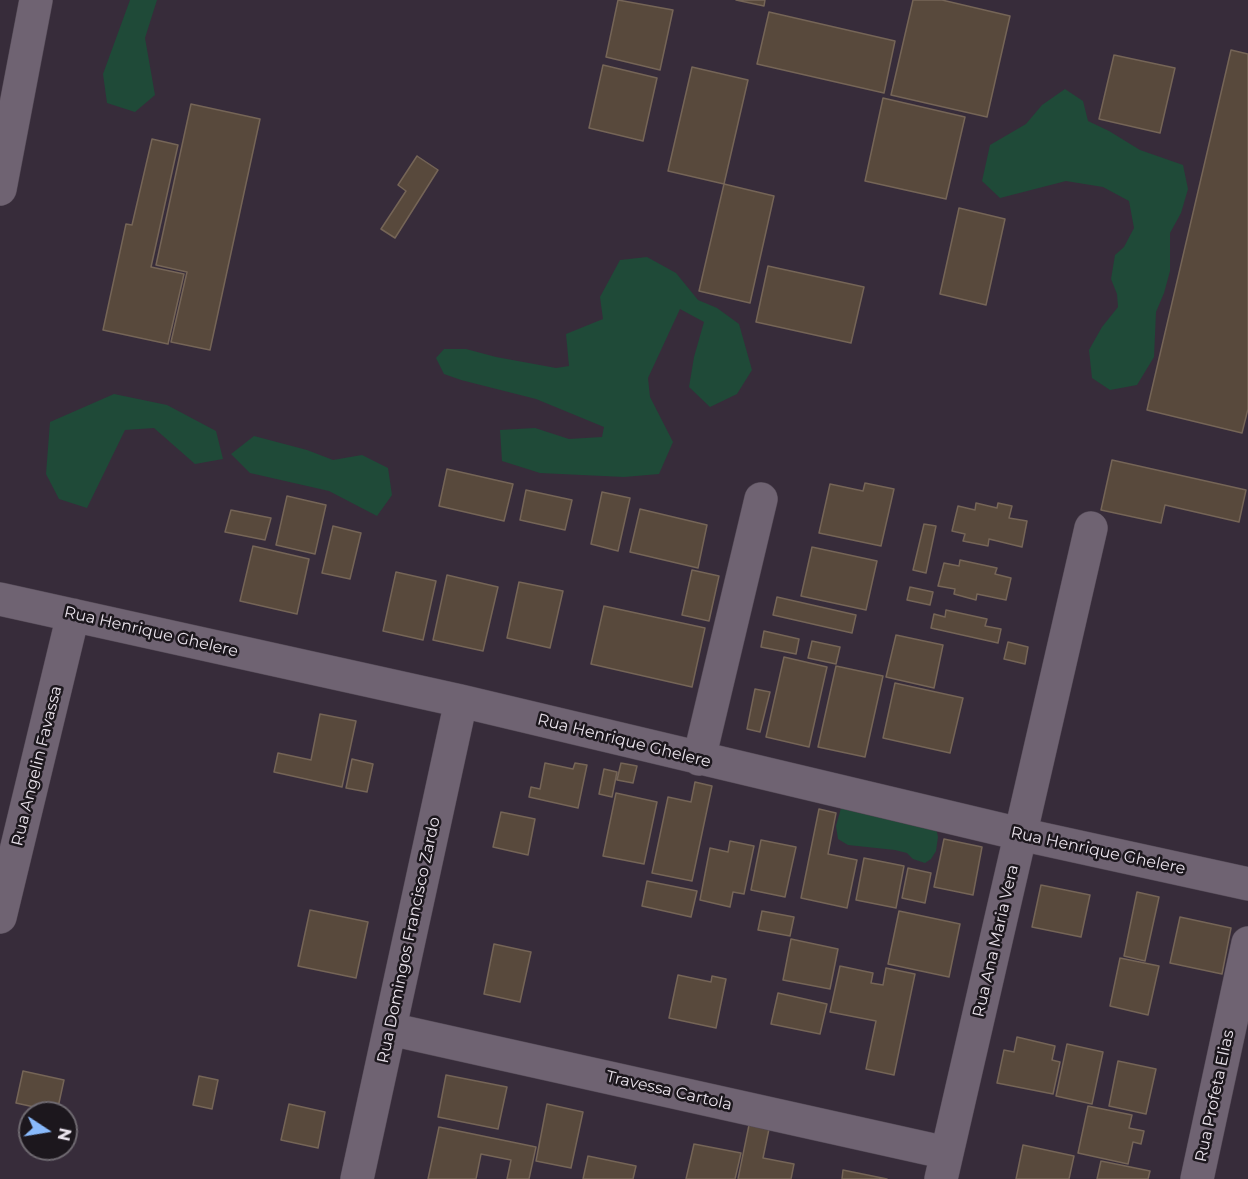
<!DOCTYPE html>
<html>
<head>
<meta charset="utf-8">
<style>
	body { margin:0 }
	#map { position:relative; width:1248px; height:1179px; overflow:hidden; background:#372c3a; font-family:Montserrat,sans-serif }
	canvas { display:block }
	.north { position:absolute; left:18px; top:1101px; width:60px; height:60px; box-sizing:border-box; background:#1c171d; border:2px solid #6e6970; border-radius:50%; rotate:102deg; font-size:16px; font-weight:700; line-height:24px; text-align:center; color:#eae3ec }
	.north::after { content:''; display:block; margin:auto; width:21px; height:27px; background:#89bafc; clip-path:polygon(50% 0,100% 100%,50% 72%,0 100%) }
</style>
</head>
<body>
<div id="map">
<canvas width="1248" height="1179"></canvas>
<div class="north">N</div>
</div>
<script>
const ctx = document.querySelector('canvas').getContext('2d');
ctx.lineJoin = 'round';
function paint(path, color) {
  ctx.fillStyle = color;
  ctx.fill(path, 'evenodd');
}
function toPath(rows) {
  const path = new Path2D();
  for (const r of rows) {
    path.moveTo(r[0], r[1]);
    for (let i = 2; i < r.length; i += 2) path.lineTo(r[i], r[i + 1]);
  }
  return path;
}
function strokePath(path, color, width, dash) {
  ctx.strokeStyle = color;
  ctx.lineWidth = width;
  ctx.lineCap = dash ? 'butt' : 'round';
  ctx.setLineDash(dash || []);
  ctx.stroke(path);
}
function write(font, color, halo, rows, align = 'center') {
  ctx.font = font + ' Montserrat,sans-serif';
  ctx.lineWidth = 5;
  ctx.setLineDash([]);
  ctx.textBaseline = 'middle';
  ctx.strokeStyle = halo;
  ctx.fillStyle = color;
  for (const [text, x, y, turn = 0] of rows) {
    ctx.save();
    ctx.translate(x, y);
    ctx.rotate((+turn || 0) * Math.PI / 180);
    ctx.textAlign = isNaN(turn) ? turn : align;
    if (halo) ctx.strokeText(text, 0, 0);
    ctx.fillText(text, 0, 0);
    ctx.restore();
  }
}
const green = toPath([
	[130,0,157,0,145,38,155,95,135,112,107,103,103,74],
	[1065,89,1083,101,1088,121,1109,131,1140,150,1183,165,1188,189,1181,213,1170,233,1170,271,1164,293,1156,312,1154,357,1137,385,1110,390,1092,378,1089,350,1102,327,1118,307,1117,294,1111,279,1115,255,1124,247,1134,228,1129,201,1103,187,1066,181,1000,198,982,181,990,145,1026,124,1042,105],
	[647,257,676,273,698,300,717,308,739,324,752,370,737,394,710,407,689,387,694,357,704,322,680,309,648,378,650,397,673,442,659,474,624,477,540,473,502,461,500,430,535,428,569,439,602,437,604,427,536,399,461,380,444,374,436,358,444,349,466,349,496,357,556,368,569,366,566,334,603,319,600,297,620,260],
	[114,394,167,405,216,431,223,459,195,464,154,428,125,430,87,508,59,499,46,474,50,422],
	[254,436,307,450,333,460,362,455,388,468,392,495,377,516,329,491,250,473,231,454],
	[841,808,935,823,938,837,936,851,931,859,925,863,913,859,907,853,895,850,848,845,838,839,836,826]
]);
const building = toPath([
	[618,0,673,10,660,70,606,57,618,0],
	[736,0,765,0,764,6,736,0],
	[913,0,942,0,1010,16,987,117,891,95,913,0],
	[769,12,895,41,884,93,757,64,769,12],
	[1231,50,1248,54,1248,409,1242,433,1147,410,1231,50],
	[1114,55,1175,68,1160,133,1099,119,1114,55],
	[603,65,657,78,643,141,589,128,603,65],
	[692,67,748,80,724,184,668,171,692,67],
	[883,98,965,117,946,199,865,181,883,98],
	[191,104,260,119,210,350,171,342,187,272,156,265,191,104],
	[152,139,178,145,151,267,184,274,168,344,103,330,126,224,132,225,152,139],
	[417,156,438,170,395,238,381,229,406,191,398,185,417,156],
	[724,184,774,196,750,303,699,291,724,184],
	[959,208,1005,219,986,305,940,294,959,208],
	[768,266,864,287,851,343,756,322,768,266],
	[1112,460,1246,490,1239,522,1165,505,1161,523,1101,510,1112,460],
	[447,469,513,484,504,521,439,506,447,469],
	[865,483,894,489,881,546,819,533,830,484,863,491,865,483],
	[526,490,572,500,565,530,520,520,526,490],
	[602,492,630,498,618,551,591,544,602,492],
	[287,496,326,505,315,554,276,545,287,496],
	[976,503,997,508,998,503,1012,506,1009,518,1027,521,1022,547,989,539,988,546,963,541,965,534,952,531,958,506,975,510,976,503],
	[640,509,707,525,698,568,630,552,640,509],
	[231,510,271,518,265,540,225,532,231,510],
	[924,524,936,526,926,573,913,570,924,524],
	[333,526,361,533,350,579,322,573,333,526],
	[253,546,309,559,297,614,240,601,253,546],
	[812,547,877,561,866,610,801,596,812,547],
	[960,560,997,568,995,574,1011,578,1006,600,977,594,976,600,954,594,955,589,938,586,944,563,959,566,960,560],
	[692,570,719,576,709,621,682,615,692,570],
	[396,572,436,581,423,640,383,631,396,572],
	[447,575,498,587,483,651,433,640,447,575],
	[519,582,563,591,550,648,507,638,519,582],
	[910,587,933,592,930,605,907,600,910,587],
	[777,597,856,615,852,633,773,615,777,597],
	[604,606,705,628,692,687,591,664,604,606],
	[946,610,987,619,985,626,1001,629,998,643,931,628,934,614,945,617,946,610],
	[764,631,799,639,796,654,761,647,764,631],
	[896,635,943,645,934,688,886,677,896,635],
	[812,641,840,647,836,664,808,658,812,641],
	[1008,642,1028,647,1025,664,1004,659,1008,642],
	[784,657,827,667,809,747,766,737,784,657],
	[836,666,883,676,865,757,818,747,836,666],
	[895,683,963,698,950,753,883,738,895,683],
	[755,689,770,692,760,732,747,729,755,689],
	[320,714,356,721,342,787,274,772,278,753,311,760,320,714],
	[352,759,373,764,367,792,346,788,352,759],
	[545,763,573,769,575,763,587,765,578,808,529,797,531,787,540,789,545,763],
	[621,763,637,766,633,783,617,780,621,763],
	[604,769,617,772,612,797,599,794,604,769],
	[695,782,712,786,692,881,652,873,668,797,691,802,695,782],
	[616,793,657,802,644,864,603,856,616,793],
	[819,809,836,813,828,854,857,860,847,908,801,898,819,809],
	[501,812,535,819,528,855,493,847,501,812],
	[944,839,982,847,973,895,934,887,944,839],
	[761,840,796,847,785,897,751,890,761,840],
	[730,841,754,846,744,894,733,892,730,907,700,900,710,848,728,852,730,841],
	[864,858,904,866,896,908,856,900,864,858],
	[908,868,931,873,925,903,902,898,908,868],
	[647,881,697,891,691,917,642,906,647,881],
	[1041,885,1090,895,1081,937,1032,927,1041,885],
	[1137,892,1159,897,1145,961,1124,956,1137,892],
	[310,910,368,922,356,978,298,966,310,910],
	[762,911,794,917,790,936,758,930,762,911],
	[899,911,960,924,949,977,888,964,899,911],
	[1180,917,1231,928,1222,974,1170,963,1180,917],
	[791,939,838,949,830,989,783,980,791,939],
	[494,944,531,952,520,1002,484,994,494,944],
	[1120,958,1159,966,1148,1015,1110,1006,1120,958],
	[840,966,873,973,871,983,883,985,886,968,915,974,894,1075,866,1069,876,1021,830,1012,840,966],
	[678,975,711,982,712,976,726,979,716,1028,669,1018,678,975],
	[778,993,827,1004,820,1034,771,1024,778,993],
	[1017,1037,1055,1046,1052,1060,1060,1062,1053,1094,997,1083,1004,1050,1014,1052,1017,1037],
	[1067,1044,1103,1052,1092,1104,1056,1096,1067,1044],
	[1118,1061,1156,1069,1146,1114,1109,1106,1118,1061],
	[23,1071,64,1080,57,1112,16,1103,23,1071],
	[446,1075,507,1087,498,1129,438,1117,446,1075],
	[199,1076,218,1080,212,1109,193,1105,199,1076],
	[289,1104,325,1112,318,1148,281,1140,289,1104],
	[547,1104,583,1112,571,1168,536,1161,547,1104],
	[1088,1106,1132,1115,1129,1128,1144,1131,1141,1144,1133,1142,1128,1164,1078,1153,1088,1106],
	[749,1125,769,1129,763,1158,794,1164,791,1179,738,1179,749,1125],
	[439,1127,536,1147,529,1179,507,1179,511,1160,481,1154,476,1179,428,1179,439,1127],
	[694,1144,741,1153,735,1179,686,1179,694,1144],
	[1023,1145,1074,1156,1069,1179,1016,1179,1023,1145],
	[588,1156,636,1166,633,1179,583,1179,588,1156],
	[1101,1161,1150,1171,1148,1179,1097,1179,1101,1161],
	[843,1170,887,1179,842,1179,843,1170]
]);
const street = toPath([
	[0,599,461,701,1020,834,1248,884],
	[699,759,761,499],
	[0,917,73,615],
	[390,1029,947,1153],
	[357,1179,461,701],
	[941,1179,1091,528],
	[1197,1179,1248,943]
]);
const secondary = toPath([
	[0,189,36,0]
]);
const streetNames = [
	["Rua Henrique Ghelere",151,632,13],
	["Rua Henrique Ghelere",624,741,14],
	["Rua Angelin Favassa",37,766,-76],
	["Rua Henrique Ghelere",1098,851,12],
	["Rua Domingos Francisco Zardo",409,940,-78],
	["Rua Ana Maria Vera",996,941,-77],
	["Travessa Cartola",669,1091,13],
	["Rua Profeta Elias",1215,1096,-78]
];
paint(green, '#1f4a38');
paint(building, '#58493c');
strokePath(building, '#756557', 1.5);
strokePath(street, '#544a56', 34);
strokePath(secondary, '#544a56', 34);
strokePath(street, '#6f6372', 33);
strokePath(secondary, '#6f6372', 33);
write('16px', '#eae3ec', '#1c171d', streetNames);
</script>
</body>
</html>
